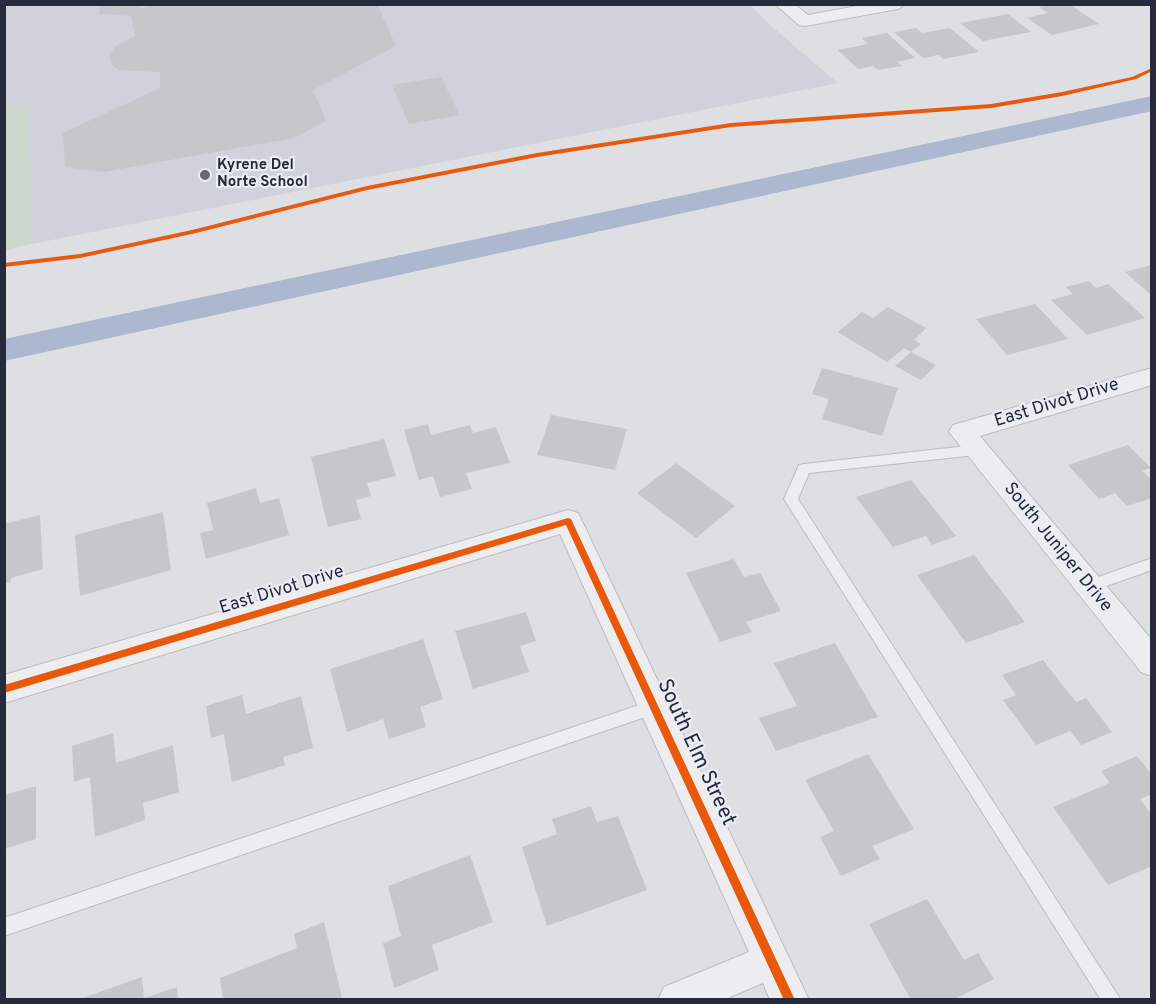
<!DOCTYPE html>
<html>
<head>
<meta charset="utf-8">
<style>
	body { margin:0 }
	#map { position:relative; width:1156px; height:1004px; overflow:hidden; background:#dedfe3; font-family:Overpass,sans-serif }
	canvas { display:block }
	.frame { position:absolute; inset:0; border:6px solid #252b3c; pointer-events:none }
</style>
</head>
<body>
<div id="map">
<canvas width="1156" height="1004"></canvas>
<div class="frame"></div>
</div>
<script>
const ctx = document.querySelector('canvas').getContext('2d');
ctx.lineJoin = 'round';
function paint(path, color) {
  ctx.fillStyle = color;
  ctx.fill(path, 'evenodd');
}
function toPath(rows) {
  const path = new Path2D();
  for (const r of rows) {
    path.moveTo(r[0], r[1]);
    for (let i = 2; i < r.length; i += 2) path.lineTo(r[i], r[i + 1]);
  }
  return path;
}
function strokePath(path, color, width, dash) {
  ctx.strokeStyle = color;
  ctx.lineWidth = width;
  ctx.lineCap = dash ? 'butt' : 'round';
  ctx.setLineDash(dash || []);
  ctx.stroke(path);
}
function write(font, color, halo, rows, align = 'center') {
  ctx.font = font + ' Overpass,sans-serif';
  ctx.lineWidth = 4.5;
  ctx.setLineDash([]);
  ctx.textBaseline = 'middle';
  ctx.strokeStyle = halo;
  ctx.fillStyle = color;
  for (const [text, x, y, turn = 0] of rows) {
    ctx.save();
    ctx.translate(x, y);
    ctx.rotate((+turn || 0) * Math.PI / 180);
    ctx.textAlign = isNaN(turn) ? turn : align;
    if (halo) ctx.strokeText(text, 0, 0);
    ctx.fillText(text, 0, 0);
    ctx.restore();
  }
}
const built = toPath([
	[5,4,750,5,769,24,838,83,32,244,29,102,5,106]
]);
const green = toPath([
	[29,102,32,244,5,250,5,106]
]);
const canal = toPath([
	[1152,96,1152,111,4,361,4,339,1152,96]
]);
const building = toPath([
	[115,4,139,4,140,8,147,7,146,4,377,4,396,46,313,90,326,121,294,138,103,172,65,167,63,133,160,88,160,72,119,70,112,65,109,58,116,46,135,36,131,16,100,14,99,7],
	[1050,4,1069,4,1099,24,1052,35,1027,18,1048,13,1039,7],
	[1008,14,1031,32,983,41,960,23],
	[916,28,922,33,950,28,979,52,943,59,938,55,923,58,894,32],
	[887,33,915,58,897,62,902,66,878,70,873,66,858,69,838,50,868,44,862,38],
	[441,77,460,115,409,124,392,85],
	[1152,265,1152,296,1125,272],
	[1089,281,1096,288,1108,284,1145,318,1087,335,1051,300,1073,294,1066,287],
	[1035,304,1068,339,1007,355,976,319],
	[888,307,926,328,914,340,921,344,911,352,904,348,887,362,838,332,862,312,873,318],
	[911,352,936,365,921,380,895,366],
	[822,368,898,388,882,436,822,419,829,399,812,394],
	[551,415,627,429,615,470,537,455],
	[428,424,431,435,470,425,473,433,496,427,510,463,466,473,472,489,440,497,433,476,419,480,404,430],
	[384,439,396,476,367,483,371,496,356,500,361,519,328,527,311,457],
	[1128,445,1151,468,1142,471,1152,480,1152,498,1127,506,1115,493,1099,499,1068,465],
	[676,463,735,506,696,538,637,493],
	[911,480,956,536,932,545,926,536,893,547,856,497],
	[256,488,260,503,279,498,289,535,206,559,200,533,213,530,207,503],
	[163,512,171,570,80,596,75,535],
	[40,515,43,569,11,578,11,582,4,584,4,524],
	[974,555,1025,622,966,643,917,575],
	[734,559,744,577,760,573,781,611,746,622,752,632,720,642,686,573],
	[526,612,536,641,520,646,529,672,473,689,455,631],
	[423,639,443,699,420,707,426,727,389,739,383,719,347,732,330,669],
	[835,643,878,717,776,751,759,718,797,706,774,663],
	[1043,660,1076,702,1086,698,1112,732,1081,745,1070,731,1036,745,1003,700,1016,695,1002,675],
	[242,695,246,714,301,696,313,748,283,757,285,765,232,782,224,734,211,738,206,706],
	[113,733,116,763,173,745,179,792,143,803,145,820,95,837,90,777,74,782,72,746],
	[868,754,914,829,872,846,880,859,841,876,820,837,834,831,805,780],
	[1137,756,1152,775,1152,794,1140,799,1152,815,1152,866,1108,885,1053,807,1110,783,1101,771],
	[36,786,36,839,4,849,4,795],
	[591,806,597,822,618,816,647,890,547,926,522,847,557,834,552,819],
	[470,855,493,922,432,945,439,970,394,988,383,943,401,936,388,886],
	[927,899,964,960,978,953,994,979,953,1000,911,1000,869,924],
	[324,922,342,998,223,1000,220,978,297,948,294,934],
	[142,977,144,998,177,987,178,1000,77,1000]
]);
const lane = toPath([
	[976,445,982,450,976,455,809,473,798,499,1121,1000,1101,1000,784,499,799,465,804,464,976,445],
	[1152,558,1152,570,1089,592,1084,590,1082,586,1084,582,1152,558],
	[654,700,660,702,662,707,660,712,654,714,4,936,4,918,654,700]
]);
const street = toPath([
	[775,4,794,4,808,15,868,4,906,4,898,9,805,26,799,25,775,4],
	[1152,368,1152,385,980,436,1152,640,1152,676,1141,672,949,432,953,425,1152,368],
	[568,510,578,513,582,521,809,1000,770,1000,763,983,723,1000,658,1000,664,987,749,952,560,534,4,703,4,675,568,510]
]);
const cycleway = toPath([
	[1152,68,1152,71,1136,79,1062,96,991,108,731,127,537,157,367,190,192,234,80,258,4,267,4,263,80,254,192,230,367,186,537,153,731,123,991,104,1062,92,1132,77,1152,68],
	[568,518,571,519,572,521,795,1000,784,1000,566,525,4,693,4,685,568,518]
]);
const markers = [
	[205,175,6,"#666a76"]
];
const farPoinames = [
	["Kyrene Del",217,166],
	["Norte School",217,183]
];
const streetNames = [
	["East Divot Drive",1057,404,-17],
	["South Juniper Drive",1057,548,51],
	["East Divot Drive",282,591,-17]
];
const nearStreetnames = [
	["South Elm Street",695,753,65]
];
paint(built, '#cfd2da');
paint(green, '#cdd7ce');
paint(canal, '#abb8cf');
paint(building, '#c6c7cb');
strokePath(lane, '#bcbdc1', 2);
strokePath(street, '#bcbdc1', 2);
paint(lane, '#ededf0');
paint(street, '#ededf0');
paint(cycleway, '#e8590c');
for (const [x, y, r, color] of markers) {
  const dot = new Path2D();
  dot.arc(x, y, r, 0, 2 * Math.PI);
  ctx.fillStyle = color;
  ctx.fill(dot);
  strokePath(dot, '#eaedf4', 2);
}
write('bold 15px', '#252b3c', '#eaedf4', farPoinames, 'left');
write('18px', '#252b3c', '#eaedf4', streetNames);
write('21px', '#252b3c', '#eaedf4', nearStreetnames);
</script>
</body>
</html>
